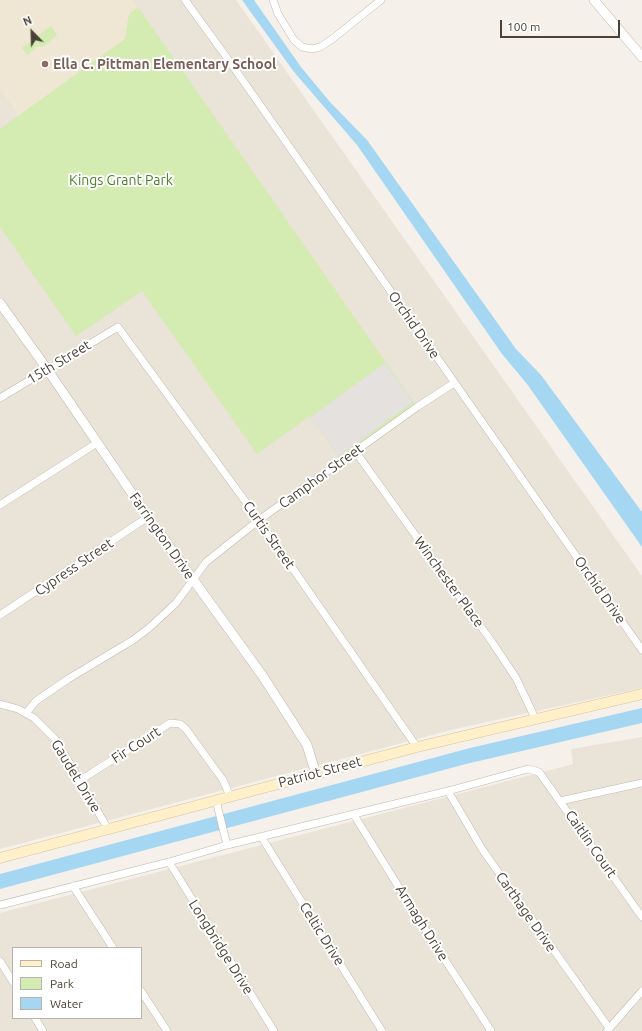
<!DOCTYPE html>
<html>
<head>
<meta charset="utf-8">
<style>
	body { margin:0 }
	#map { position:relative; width:642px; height:1031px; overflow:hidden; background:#f5f1ea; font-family:Ubuntu,sans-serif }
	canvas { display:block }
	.legend { position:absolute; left:12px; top:947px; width:130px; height:72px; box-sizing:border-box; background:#fff; border:1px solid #b7b3af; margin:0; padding:5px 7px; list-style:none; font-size:12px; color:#4a4237 }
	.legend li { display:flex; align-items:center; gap:8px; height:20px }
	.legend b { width:20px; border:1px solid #b7b3af }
	.north { position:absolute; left:12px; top:12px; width:40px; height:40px; -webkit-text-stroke:3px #fff; paint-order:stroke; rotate:337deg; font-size:11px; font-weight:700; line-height:16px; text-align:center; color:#4a4237 }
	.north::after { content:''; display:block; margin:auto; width:14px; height:18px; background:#4a4237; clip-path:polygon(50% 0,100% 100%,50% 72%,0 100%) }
	.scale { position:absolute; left:500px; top:20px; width:120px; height:18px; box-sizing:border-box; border:2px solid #4a4237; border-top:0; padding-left:5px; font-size:12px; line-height:14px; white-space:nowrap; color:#4a4237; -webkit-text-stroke:3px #fff; paint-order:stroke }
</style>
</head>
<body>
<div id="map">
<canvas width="642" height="1031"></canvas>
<ul class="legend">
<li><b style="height:5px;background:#fff0ca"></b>Road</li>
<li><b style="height:11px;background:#d4ebb2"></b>Park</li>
<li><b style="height:11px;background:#a5d7f3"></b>Water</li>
</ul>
<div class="north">N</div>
<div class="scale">100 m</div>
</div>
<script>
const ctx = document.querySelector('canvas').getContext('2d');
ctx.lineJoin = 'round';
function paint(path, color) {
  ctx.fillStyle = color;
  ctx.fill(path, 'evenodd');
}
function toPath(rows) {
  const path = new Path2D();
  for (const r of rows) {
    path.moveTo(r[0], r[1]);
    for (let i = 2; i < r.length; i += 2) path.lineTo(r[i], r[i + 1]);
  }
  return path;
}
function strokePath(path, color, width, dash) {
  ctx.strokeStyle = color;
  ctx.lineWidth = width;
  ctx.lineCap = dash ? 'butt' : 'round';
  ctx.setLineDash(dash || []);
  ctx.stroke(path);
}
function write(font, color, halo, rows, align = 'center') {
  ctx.font = font + ' Ubuntu,sans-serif';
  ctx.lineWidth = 4;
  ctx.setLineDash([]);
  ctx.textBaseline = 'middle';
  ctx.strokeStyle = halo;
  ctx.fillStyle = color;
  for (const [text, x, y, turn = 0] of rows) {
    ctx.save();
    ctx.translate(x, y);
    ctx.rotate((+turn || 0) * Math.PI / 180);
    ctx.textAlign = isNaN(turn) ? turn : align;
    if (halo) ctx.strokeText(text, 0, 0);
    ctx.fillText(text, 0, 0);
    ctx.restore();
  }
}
const residential = toPath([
	[0,0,236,0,642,576,642,688,455,729,0,849],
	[642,737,642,1031,0,1031,0,913,573,764,571,749],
	[13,948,141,948,141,1018,13,1018]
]);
const education = toPath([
	[0,0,133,0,138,7,129,14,125,39,19,116,0,89]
]);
const green = toPath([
	[138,7,417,407,342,461,310,416,257,454,142,291,76,336,0,227,0,129,125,39,129,14],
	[51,26,57,35,43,47,38,46,27,55,22,48]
]);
const parking = toPath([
	[385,363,413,402,339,456,311,417]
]);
const water = toPath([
	[242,0,254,0,301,67,330,102,367,140,516,349,541,375,642,512,642,547,527,384,502,354,357,145,294,72],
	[642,708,642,723,466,764,0,889,0,874,470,748]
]);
const minor = toPath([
	[185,0,225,55,642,650],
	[273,0,278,14,294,40,302,47,312,49,320,47,331,40,381,0],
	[0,398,118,327,259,520,417,747],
	[355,451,492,642,516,678,535,718],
	[0,505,97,443],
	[0,615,148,517],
	[0,704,18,709,34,718,56,740,108,829],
	[26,713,36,701,68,679,133,640,149,628,176,603,206,562,259,520,417,407,454,383],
	[79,781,170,723,180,724,186,729,223,780,230,796],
	[448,791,482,849,609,1028],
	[216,800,227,845],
	[560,801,642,783],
	[354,815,418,918,491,1031],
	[262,838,382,1031],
	[169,862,274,1031],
	[73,886,113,948],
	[0,905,169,862,227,845,448,791,528,769,539,772,642,917],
	[0,961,13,982],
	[141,991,167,1031],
	[35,1018,43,1031],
	[607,1031,642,991]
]);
const tertiary = toPath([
	[594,0,642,57],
	[0,303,47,369,148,517,262,675,307,745,316,774]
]);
const secondary = toPath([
	[0,858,417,747,642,694]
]);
const markers = [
	[45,64,4,"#8d6e63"]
];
const educationNames = [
	["Ella C. Pittman Elementary School",53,64]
];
const parkNames = [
	["Kings Grant Park",121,180]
];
const streetNames = [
	["Orchid Drive",414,325,55],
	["15th Street",59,362,-31],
	["Camphor Street",321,476,-36],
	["Curtis Street",269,535,55],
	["Farrington Drive",162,536,55],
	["Cypress Street",74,567,-34],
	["Winchester Place",449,582,54],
	["Orchid Drive",600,590,55],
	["Fir Court",136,745,-33],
	["Patriot Street",320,772,-15],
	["Gaudet Drive",76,776,59],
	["Caitlin Court",591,844,55],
	["Carthage Drive",526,912,55],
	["Armagh Drive",422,923,58],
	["Celtic Drive",322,934,58],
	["Longbridge Drive",221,947,58]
];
paint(residential, '#eae3d8');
paint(education, '#efe6d3');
paint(green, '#d4ebb2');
paint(parking, '#e4e1de');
paint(water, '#a5d7f3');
strokePath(minor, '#c1b9ac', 8);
strokePath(tertiary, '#c1b9ac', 10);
strokePath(secondary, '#d7c399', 11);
strokePath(minor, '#fff', 7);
strokePath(tertiary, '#fff', 9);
strokePath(secondary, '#fff0ca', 10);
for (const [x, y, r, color] of markers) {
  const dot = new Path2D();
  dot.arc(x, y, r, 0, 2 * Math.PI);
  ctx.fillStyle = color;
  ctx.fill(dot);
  strokePath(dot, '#fff', 1.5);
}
write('bold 14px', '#785e54', '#fff', educationNames, 'left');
write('14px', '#4d7f27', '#fff', parkNames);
write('14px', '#4a4237', '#fff', streetNames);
</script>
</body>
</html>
